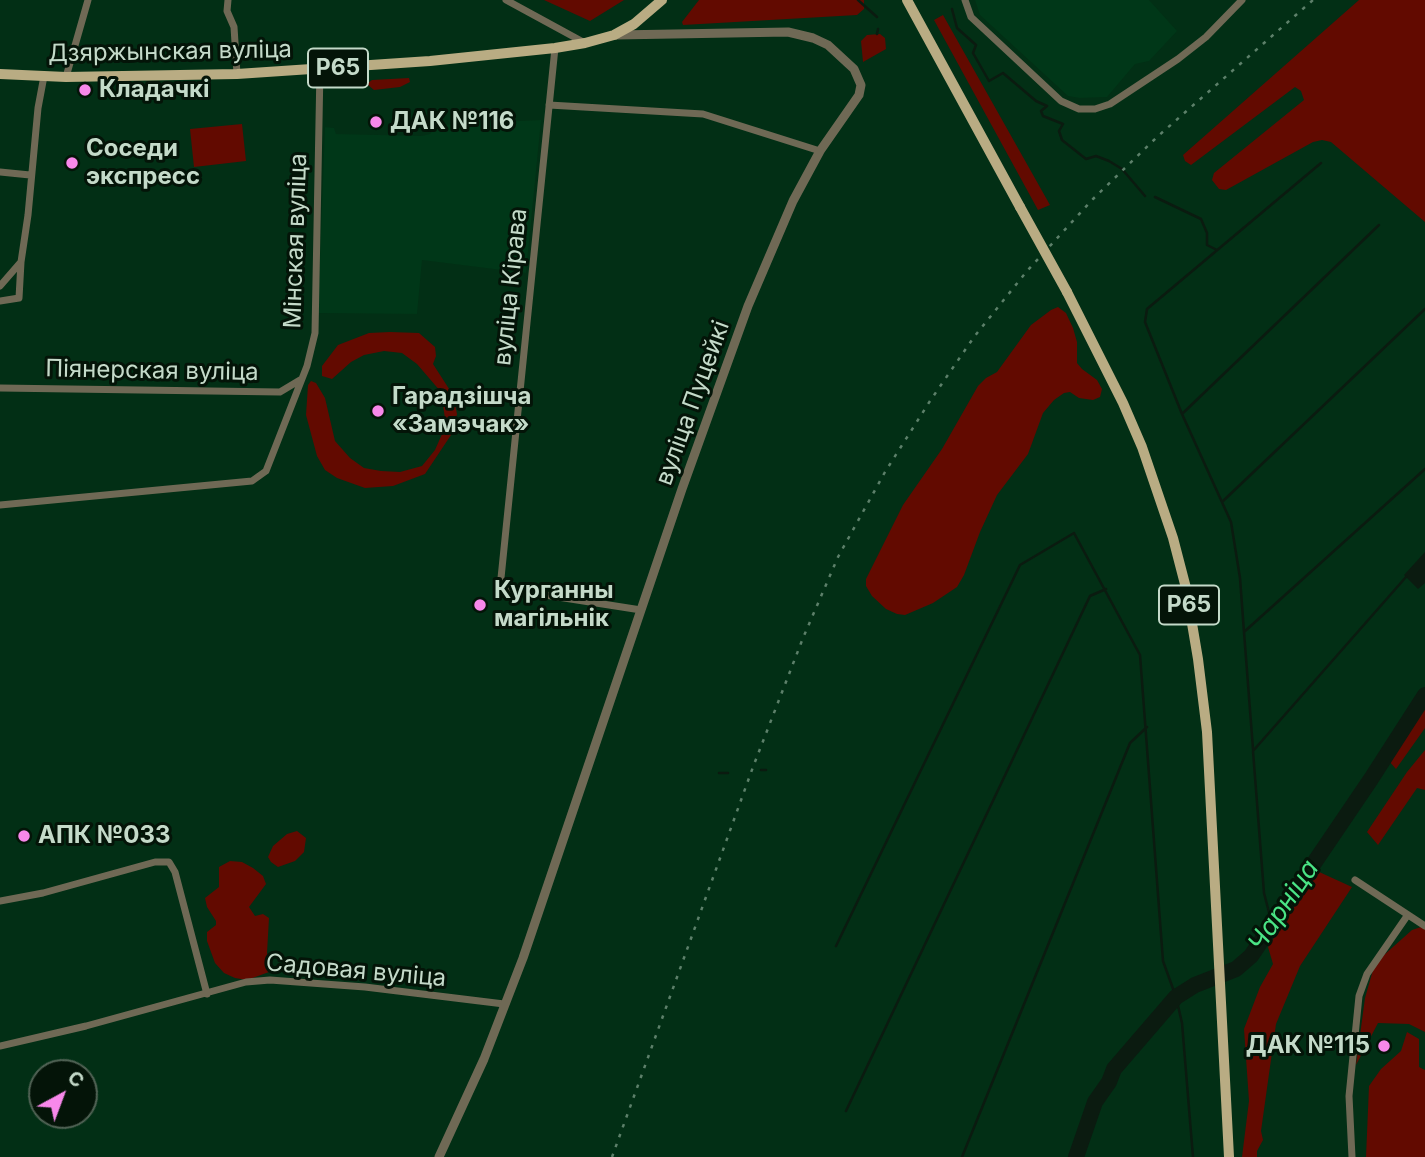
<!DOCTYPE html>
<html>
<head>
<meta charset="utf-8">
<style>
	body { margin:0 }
	#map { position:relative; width:1425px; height:1157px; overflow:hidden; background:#022f15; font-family:Inter,sans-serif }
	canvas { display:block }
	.north { position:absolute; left:28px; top:1059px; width:70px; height:70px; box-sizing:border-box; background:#041408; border:2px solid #516355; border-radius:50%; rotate:41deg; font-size:19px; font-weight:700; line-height:28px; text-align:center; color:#c4dac9 }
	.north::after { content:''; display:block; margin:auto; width:24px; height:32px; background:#f888ea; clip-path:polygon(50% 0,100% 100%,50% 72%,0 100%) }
</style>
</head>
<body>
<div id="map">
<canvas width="1425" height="1157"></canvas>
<div class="north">С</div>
</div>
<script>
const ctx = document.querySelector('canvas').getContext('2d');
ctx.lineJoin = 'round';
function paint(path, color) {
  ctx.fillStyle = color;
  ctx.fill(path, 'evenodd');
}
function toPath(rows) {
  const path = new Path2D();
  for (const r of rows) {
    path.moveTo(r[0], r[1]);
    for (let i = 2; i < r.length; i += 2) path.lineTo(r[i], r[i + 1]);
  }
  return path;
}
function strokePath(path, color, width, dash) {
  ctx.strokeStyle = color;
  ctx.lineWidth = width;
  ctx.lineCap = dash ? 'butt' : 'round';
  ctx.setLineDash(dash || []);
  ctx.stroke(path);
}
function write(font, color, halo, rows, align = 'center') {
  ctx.font = font + ' Inter,sans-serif';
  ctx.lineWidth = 6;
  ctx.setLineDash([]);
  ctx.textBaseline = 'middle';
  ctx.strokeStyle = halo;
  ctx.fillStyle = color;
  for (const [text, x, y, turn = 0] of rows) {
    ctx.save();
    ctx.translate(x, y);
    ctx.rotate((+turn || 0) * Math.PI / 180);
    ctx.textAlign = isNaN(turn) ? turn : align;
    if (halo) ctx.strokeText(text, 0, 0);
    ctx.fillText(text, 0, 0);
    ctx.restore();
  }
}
const built = toPath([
	[975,0,1149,0,1177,31,1149,61,1135,64,1107,97,1080,98,1068,96,980,15],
	[541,120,526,273,422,260,417,314,318,313,325,127,334,128,336,134,422,136,430,134,438,125]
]);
const green = toPath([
	[544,0,624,0,590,21],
	[699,0,864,0,864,9,857,15,683,25,682,22],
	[1359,0,1425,0,1425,222,1331,142,1322,140,1313,142,1226,190,1219,189,1212,180,1214,173,1304,100,1301,91,1295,87,1191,165,1185,161,1183,155],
	[943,15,1050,205,1038,210,934,20],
	[880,34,885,38,886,49,863,62,861,41,867,35],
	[409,78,410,82,400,87,374,90,368,85,368,83,372,80],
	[242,124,246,161,194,167,190,129],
	[1058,307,1066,313,1073,328,1077,342,1077,363,1082,369,1097,380,1102,389,1100,397,1093,400,1079,398,1070,392,1064,393,1054,400,1043,413,1028,454,997,495,980,532,964,575,957,587,933,603,905,615,897,614,886,609,872,596,866,586,866,579,903,505,942,449,978,386,986,378,997,372,1031,325,1051,310],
	[390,332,419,333,435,347,436,356,433,364,453,395,457,414,453,432,425,474,393,486,365,488,337,478,325,470,317,456,306,415,308,385,311,381,316,383,325,398,335,441,350,458,364,468,381,471,400,472,422,466,435,450,446,425,441,392,417,364,402,353,384,351,364,355,351,362,332,379,322,376,322,366,338,345,369,333],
	[1425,704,1425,728,1396,769,1388,760],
	[1425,750,1425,790,1417,788,1378,845,1367,832,1407,772],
	[297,831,306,838,304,852,295,861,278,867,271,862,268,857,273,846,287,834],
	[230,861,242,862,253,868,263,876,266,884,249,907,255,916,263,914,269,918,267,953,272,963,269,972,247,980,235,978,224,973,215,963,207,941,207,932,216,925,216,921,207,907,205,898,219,887,219,867],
	[1317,871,1352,887,1300,966,1276,1024,1261,1131,1263,1140,1257,1151,1257,1157,1242,1157,1249,1101,1244,1029,1260,987,1273,964,1268,947],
	[1421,927,1425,928,1425,1032,1409,1024,1378,1023,1356,1065,1365,998,1375,963,1412,930],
	[1407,1032,1419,1039,1419,1067,1425,1070,1425,1157,1366,1157,1369,1086,1381,1069,1401,1051]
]);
const water = toPath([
	[1425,552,1425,583,1418,589,1404,575]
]);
const stream = toPath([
	[858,0,877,17],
	[952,9,957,28,976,45,973,53,989,81,1003,73,1036,101,1047,106,1041,111,1043,116,1063,124,1059,131,1062,140,1086,159,1096,156,1109,161,1122,169,1145,196],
	[877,34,878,29],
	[1155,197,1201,219,1207,233,1207,245,1217,250],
	[1182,414,1379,225],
	[1222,502,1425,309],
	[1244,632,1240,578,1231,522,1182,414,1145,322,1147,309,1321,163],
	[1253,749,1244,632,1425,469],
	[761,770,766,770],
	[719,773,728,773],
	[1272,924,1264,893,1253,751,1406,577],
	[836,946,1020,565,1074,533,1140,655,1163,961,1176,997,1182,1023,1193,1157],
	[846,1111,1090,596,1106,589],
	[962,1157,1130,743,1147,727]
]);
const river = toPath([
	[1076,1157,1095,1102,1109,1082,1114,1069,1176,997,1195,985,1236,969,1251,956,1371,779,1425,695]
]);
const minor = toPath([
	[228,0,227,11,234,27,237,74],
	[506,0,585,43],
	[965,0,971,17,1061,101,1079,109,1095,109,1110,104,1178,59,1206,37,1242,0],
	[555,48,501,578,506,586,513,590,641,610],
	[66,77,88,0],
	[549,105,703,114,820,151],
	[0,172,30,175],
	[0,286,20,263],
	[0,301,19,298,21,262,28,215,38,108,44,76],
	[0,388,280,392,300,380],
	[0,505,252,481,266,471,307,366,315,333,320,69],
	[1355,880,1425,926],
	[0,901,43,893,155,862,169,862,175,872,207,994],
	[0,1046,86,1026,246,982,270,980,365,987,504,1004],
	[1352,1157,1349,1096,1359,996,1367,974,1407,916]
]);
const tertiary = toPath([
	[439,1157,484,1059,523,958,682,489,748,306,793,201,820,151,859,95,861,85,854,69,828,45,813,38,788,32,616,35]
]);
const primary = toPath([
	[907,0,1020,207],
	[0,74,66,77,237,74,430,61,555,48,585,43,614,35,634,24,662,0],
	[1067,292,1123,403,1142,447,1173,538,1186,588,1198,659,1207,732,1229,1157]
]);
const rail = toPath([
	[612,1157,753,767,803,638,838,557,885,472,930,401,974,337,1027,271,1093,199,1157,137,1313,0]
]);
const primaryBridge = toPath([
	[1020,207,1067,292]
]);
const markers = [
	[85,90,7,"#f888ea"],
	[376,122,7,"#f888ea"],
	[72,163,7,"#f888ea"],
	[378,411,7,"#f888ea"],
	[480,605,7,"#f888ea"],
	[24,836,7,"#f888ea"],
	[1384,1046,7,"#f888ea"]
];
const shields = [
	[338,68,60],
	[1189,605,60]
];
const shieldNames = [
	["Р65",338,68],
	["Р65",1189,605]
];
const streetNames = [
	["Дзяржынская вуліца",170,52,-1],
	["Мінская вуліца",296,241,-88],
	["вуліца Кірава",511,287,-84],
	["Піянерская вуліца",152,371,1],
	["вуліца Пуцейкі",693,403,-70],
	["Садовая вуліца",356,971,5]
];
const poiNames = [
	["Кладачкі",99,90],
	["ДАК №116",390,122],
	["Соседи",86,149],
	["экспресс",86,177],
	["Гарадзішча",392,397],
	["«Замэчак»",392,425],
	["Курганны",494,591],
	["магільнік",494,619],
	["АПК №033",38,836],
	["ДАК №115",1370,1046,"right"]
];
const waterNames = [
	["Чарніца",1284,906,-56]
];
paint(built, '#003718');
paint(green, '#620a00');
paint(water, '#0b1b10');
strokePath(stream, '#0b1b10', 2.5);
strokePath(river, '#0b1b10', 16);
strokePath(minor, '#6f6955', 7);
strokePath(tertiary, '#6f6955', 9);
strokePath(primary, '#b9ac83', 10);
strokePath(rail, '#5d806a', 2.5, [3.5, 7]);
strokePath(primaryBridge, '#b9ac83', 10);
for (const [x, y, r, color] of markers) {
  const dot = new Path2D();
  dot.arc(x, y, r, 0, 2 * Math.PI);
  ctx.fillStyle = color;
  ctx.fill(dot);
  strokePath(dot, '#041408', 2.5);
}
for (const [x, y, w] of shields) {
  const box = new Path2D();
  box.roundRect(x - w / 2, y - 19.5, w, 39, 5);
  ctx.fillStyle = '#041408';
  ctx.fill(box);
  strokePath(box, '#c4dac9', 2);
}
write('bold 23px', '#c4dac9', null, shieldNames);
write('24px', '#c4dac9', '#041408', streetNames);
write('bold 24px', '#c4dac9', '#041408', poiNames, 'left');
write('italic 26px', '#4ae485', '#041408', waterNames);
</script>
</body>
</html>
